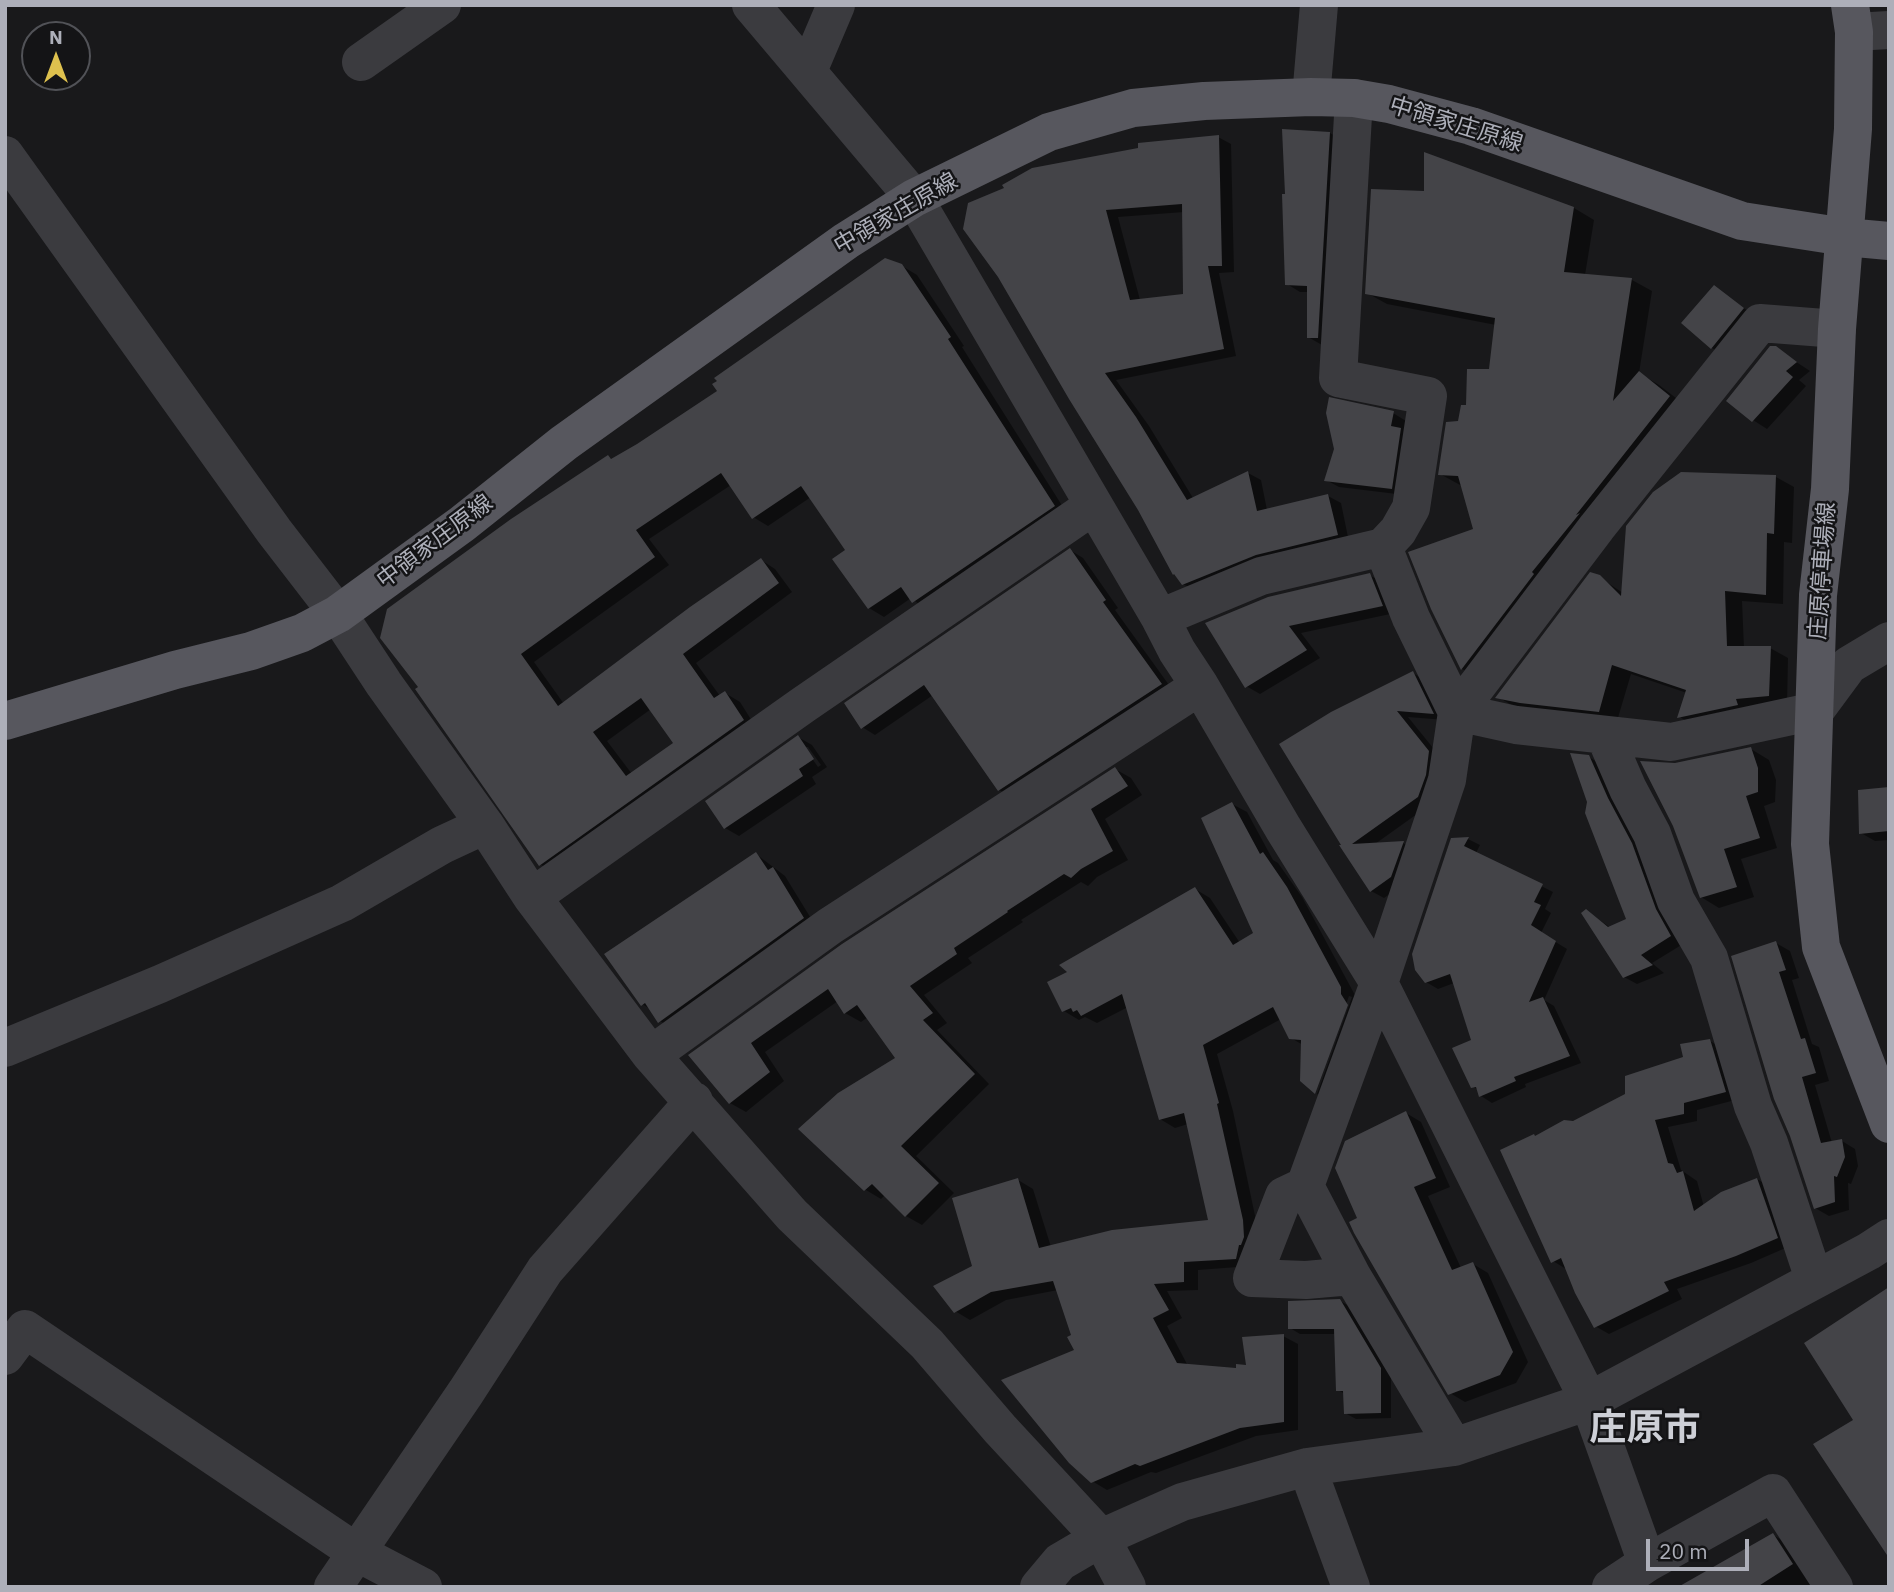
<!DOCTYPE html>
<html>
<head>
<meta charset="utf-8">
<style>
	body { margin:0 }
	#map { position:relative; width:1894px; height:1592px; overflow:hidden; background:#19191b; font-family:"IBM Plex Sans",sans-serif }
	canvas { display:block }
	.frame { position:absolute; inset:0; border:7px solid #adafb9; pointer-events:none }
	.north { position:absolute; left:21px; top:21px; width:70px; height:70px; box-sizing:border-box; background:#141416; border:2px solid #515257; border-radius:50%; rotate:0deg; font-size:19px; font-weight:700; line-height:28px; text-align:center; color:#adafb9 }
	.north::after { content:''; display:block; margin:auto; width:24px; height:32px; background:#dec14e; clip-path:polygon(50% 0,100% 100%,50% 72%,0 100%) }
	.scale { position:absolute; left:1646px; top:1539px; width:103px; height:32px; box-sizing:border-box; border:4px solid #adafb9; border-top:0; padding-left:9px; font-size:21px; line-height:24px; white-space:nowrap; color:#adafb9; -webkit-text-stroke:5px #141416; paint-order:stroke }
</style>
</head>
<body>
<div id="map">
<canvas width="1894" height="1592"></canvas>
<div class="frame"></div>
<div class="north">N</div>
<div class="scale">20 m</div>
</div>
<script>
const ctx = document.querySelector('canvas').getContext('2d');
ctx.lineJoin = 'round';
function paint(path, color) {
  ctx.fillStyle = color;
  ctx.fill(path, 'evenodd');
}
function toPath(rows) {
  const path = new Path2D();
  for (const r of rows) {
    path.moveTo(r[0], r[1]);
    for (let i = 2; i < r.length; i += 2) path.lineTo(r[i], r[i + 1]);
  }
  return path;
}
function strokePath(path, color, width, dash) {
  ctx.strokeStyle = color;
  ctx.lineWidth = width;
  ctx.lineCap = dash ? 'butt' : 'round';
  ctx.setLineDash(dash || []);
  ctx.stroke(path);
}
function write(font, color, halo, rows, align = 'center') {
  ctx.font = font + ' "IBM Plex Sans","Noto Sans JP",sans-serif';
  ctx.lineWidth = 5;
  ctx.setLineDash([]);
  ctx.textBaseline = 'middle';
  ctx.strokeStyle = halo;
  ctx.fillStyle = color;
  for (const [text, x, y, turn = 0] of rows) {
    ctx.save();
    ctx.translate(x, y);
    ctx.rotate((+turn || 0) * Math.PI / 180);
    ctx.textAlign = isNaN(turn) ? turn : align;
    if (halo) ctx.strokeText(text, 0, 0);
    ctx.fillText(text, 0, 0);
    ctx.restore();
  }
}
const shadow = toPath([
	[1330,133,1343,141,1322,345,1308,337,1308,292,1300,292,1287,284],
	[1218,137,1231,144,1234,272,1219,273,1236,356,1116,380,1149,426,1193,498,1248,473,1261,480,1267,510,1328,496,1341,503,1349,542,1196,591,1183,584,999,276],
	[1184,212,1185,296,1140,300,1118,217],
	[1574,208,1594,220,1585,275,1632,280,1652,291,1639,373,1659,385,1689,408,1482,680,1462,669,1433,608,1475,531,1462,486,1440,474,1467,407,1490,371,1496,325,1387,304,1367,293],
	[902,266,917,275,964,346,962,347,1068,515,928,611,911,598,884,617,869,608,848,550,811,497,768,526,753,517,731,485,649,539,669,565,534,662,564,704,761,560,775,569,792,592,696,663,720,696,725,693,740,702,757,729,554,873,540,864,417,690,608,457,613,460,638,445],
	[651,709,676,744,632,774,607,741],
	[1714,287,1755,316,1724,355,1712,348,1683,323],
	[1775,348,1810,371,1799,380,1806,386,1767,429,1753,420],
	[1393,413,1406,421,1405,495,1339,487,1326,480],
	[1776,477,1794,487,1792,543,1784,542,1783,604,1742,601,1744,648,1770,648,1788,658,1787,705,1697,728,1680,717,1687,693,1631,674,1617,721,1515,707,1498,697,1599,577,1623,593],
	[1070,550,1083,558,1118,608,1115,610,1174,692,1012,797,999,790,933,695,875,735,862,727],
	[1369,575,1383,582,1395,613,1301,633,1320,658,1260,694,1246,686,1207,624],
	[1413,673,1426,681,1445,720,1408,717,1442,759,1431,804,1375,844,1403,843,1416,850,1404,884,1384,898,1371,891,1281,744],
	[798,737,812,745,827,767,812,777,816,784,739,836,725,828],
	[804,747,808,747,821,765,818,767],
	[1751,749,1769,760,1776,780,1775,802,1764,806,1777,848,1741,859,1754,897,1719,908,1701,897,1675,765],
	[1589,757,1602,765,1683,944,1652,963,1664,973,1637,984,1624,977,1586,911,1611,928,1628,920],
	[1115,769,1131,778,1142,795,1105,819,1128,860,1097,877,1088,886,1081,882,1021,920,1023,922,968,958,972,963,924,995,947,1023,937,1030,989,1084,916,1156,954,1193,922,1225,906,1216,885,1195,881,1199,866,1190,801,1129,897,1058,868,1017,861,1022,845,1013,838,1001,765,1052,784,1081,746,1112,730,1103,691,1056],
	[1889,788,1889,840,1875,841,1861,833],
	[1232,804,1247,812,1273,860,1278,863,1302,897,1356,997,1331,1101,1317,1094,1352,997,1349,996,1315,1090,1303,1045,1291,1038,1281,1019,1217,1054,1233,1111,1258,1230,1251,1266,1198,1270,1198,1290,1167,1291,1182,1318,1167,1326,1188,1366,1238,1369,1248,1367,1283,1336,1298,1344,1298,1430,1256,1436,1156,1473,1151,1472,1107,1490,1092,1481,1077,1351,1058,1290,1006,1300,970,1320,955,1311,974,1266,1018,1180,1033,1189,1051,1247,1210,1222,1188,1124,1175,1128,1160,1119,1128,1007,1097,1023,1085,1017,1079,1020,1064,1011,1070,973,1195,889,1210,898,1240,943,1255,934],
	[1468,839,1480,845,1476,853,1553,892,1545,909,1551,913,1541,933,1567,949,1544,1000,1554,1006,1581,1063,1525,1084,1526,1087,1492,1103,1481,1096,1479,1090,1473,1087,1473,1041,1454,983,1438,989,1426,982,1452,840],
	[756,854,785,876,815,925,672,1028,660,1021,652,1010,642,1004],
	[1776,943,1790,951,1799,978,1792,980,1812,1044,1819,1047,1829,1081,1815,1085,1832,1143,1842,1141,1855,1149,1858,1166,1851,1184,1848,1183,1849,1210,1829,1216,1815,1208,1791,1135],
	[1710,1041,1724,1049,1739,1099,1697,1110,1697,1121,1668,1127,1681,1170,1697,1181,1704,1207,1757,1179,1771,1187,1790,1246,1751,1263,1677,1289,1682,1299,1609,1334,1595,1326,1566,1269,1553,1261,1537,1137,1573,1123,1626,1095],
	[1406,1113,1421,1122,1450,1187,1428,1196,1461,1268,1473,1264,1488,1273,1528,1362,1516,1383,1465,1402,1450,1393,1359,1219],
	[1340,1301,1351,1307,1391,1375,1391,1418,1356,1419,1345,1413,1345,1394,1338,1390,1336,1334,1300,1334,1290,1328],
	[1773,1535,1801,1551,1820,1581,1810,1587,1682,1587]
]);
const building = toPath([
	[1282,129,1330,132,1318,338,1307,338,1307,286,1285,285,1282,194,1285,194],
	[1219,135,1222,266,1208,266,1224,349,1105,373,1136,417,1187,500,1248,471,1257,511,1328,494,1338,535,1256,555,1182,585,1174,574,1173,575,1138,510,1069,399,998,277,963,229,968,203,1004,188,1002,185,1032,168,1138,148,1138,143],
	[1182,204,1183,294,1130,300,1106,210],
	[1424,152,1574,207,1564,272,1632,278,1613,401,1639,371,1670,396,1576,515,1580,513,1532,572,1534,574,1461,670,1431,609,1408,552,1473,529,1458,476,1438,475,1446,422,1458,421,1461,405,1466,405,1467,369,1489,369,1495,318,1365,294,1371,189,1424,191],
	[885,258,902,264,951,337,948,339,1055,506,912,603,901,587,868,609,832,559,845,550,801,486,752,519,721,473,636,530,655,557,521,654,558,706,690,607,761,558,779,583,683,654,714,698,725,691,744,720,539,866,415,689,418,687,380,638,387,609,511,519,608,455,611,459,637,444,717,391,712,384,717,381,714,378],
	[641,698,673,743,626,776,593,732],
	[1714,285,1744,308,1711,349,1681,323],
	[1770,346,1776,346,1797,362,1786,371,1793,377,1752,422,1726,401],
	[1329,397,1394,411,1391,426,1401,428,1392,489,1324,481,1334,449,1326,413],
	[1681,472,1776,475,1774,534,1767,533,1766,595,1725,591,1727,646,1771,646,1769,696,1736,699,1738,705,1677,718,1686,690,1612,665,1599,712,1520,703,1495,698,1590,572,1600,575,1621,596,1626,526,1653,492],
	[1070,548,1106,600,1103,602,1162,684,998,791,924,685,861,729,844,703],
	[1370,573,1383,606,1289,626,1307,650,1245,688,1205,623,1268,597],
	[1413,671,1434,714,1397,711,1429,751,1426,775,1418,797,1352,844,1404,841,1391,877,1370,892,1339,845,1341,845,1279,744,1331,712],
	[798,735,814,759,799,769,803,776,724,829,705,801],
	[1751,747,1758,768,1758,792,1746,796,1760,838,1724,849,1737,887,1700,898,1673,826,1640,761,1675,763],
	[1570,753,1589,755,1608,798,1632,843,1656,909,1671,936,1641,955,1653,965,1623,978,1581,913,1586,909,1608,927,1626,919,1585,813,1587,802],
	[1115,767,1128,786,1091,809,1113,851,1081,869,1071,878,1064,874,1007,911,1008,912,954,948,957,954,910,986,933,1013,923,1020,975,1074,901,1146,939,1183,905,1217,872,1184,864,1191,798,1129,838,1093,895,1058,857,1005,844,1014,828,989,751,1043,770,1072,729,1104,688,1055,842,944],
	[1889,787,1889,831,1859,834,1858,790],
	[1232,802,1260,854,1263,852,1287,887,1341,987,1341,994,1348,1005,1315,1094,1300,1081,1301,1040,1289,1039,1273,1007,1203,1045,1219,1103,1217,1104,1243,1220,1244,1237,1241,1245,1239,1245,1236,1259,1184,1262,1184,1282,1154,1284,1169,1310,1153,1318,1177,1363,1236,1368,1236,1364,1246,1365,1242,1337,1284,1334,1284,1422,1240,1428,1140,1466,1135,1464,1091,1483,1069,1463,1001,1380,1074,1350,1067,1337,1071,1335,1053,1281,991,1292,954,1313,933,1286,972,1266,952,1198,1018,1178,1039,1248,1112,1230,1208,1220,1184,1113,1159,1120,1122,994,1081,1016,1077,1010,1073,1012,1071,1008,1062,1012,1047,982,1067,972,1059,965,1195,887,1233,945,1253,933,1201,818],
	[1469,837,1464,846,1543,884,1534,902,1541,905,1531,925,1556,941,1529,1002,1543,997,1570,1056,1514,1077,1516,1081,1479,1097,1476,1087,1471,1088,1452,1048,1471,1040,1450,974,1425,983,1415,970,1412,954,1451,838],
	[756,852,768,870,773,867,804,918,658,1023,645,1003,641,1006,604,954],
	[1776,941,1786,970,1779,972,1801,1039,1805,1038,1816,1073,1802,1077,1821,1143,1842,1139,1845,1157,1837,1177,1834,1176,1835,1202,1814,1209,1790,1136,1774,1099,1731,956],
	[1710,1039,1726,1092,1684,1103,1684,1114,1655,1120,1668,1163,1673,1164,1677,1173,1683,1171,1694,1211,1721,1192,1757,1178,1778,1238,1736,1256,1664,1282,1669,1291,1594,1328,1575,1293,1561,1258,1551,1263,1500,1150,1534,1134,1535,1136,1564,1120,1573,1121,1625,1094,1625,1076,1683,1057,1680,1044],
	[1406,1111,1436,1178,1414,1187,1452,1270,1473,1262,1513,1352,1500,1375,1448,1395,1354,1233,1349,1222,1357,1218,1335,1168,1345,1141],
	[1889,1287,1889,1558,1813,1444,1853,1420,1804,1343],
	[1340,1299,1381,1368,1381,1413,1344,1414,1343,1391,1336,1391,1334,1329,1288,1329,1288,1301],
	[1773,1533,1793,1564,1757,1587,1678,1587]
]);
const minor = toPath([
	[751,5,914,198,1160,618,1177,651,1200,686,1283,828,1379,983,1589,1401,1869,1251,1889,1238],
	[1854,32,1889,30],
	[361,62,442,5],
	[808,71,836,5],
	[1311,97,1319,5],
	[1354,98,1338,378,1428,396,1411,508,1398,531,1383,547],
	[5,155,274,531,338,614,384,684,485,825,532,897,651,1055,792,1215,927,1344,1000,1429,1101,1538,1127,1587],
	[1160,618,1261,576,1383,547,1411,618,1457,712,1516,725,1671,742,1815,711,1849,665,1889,641],
	[1605,736,1628,789,1652,834,1676,901,1709,958,1753,1106,1769,1143,1814,1279],
	[532,897,803,705,1093,506],
	[5,1048,160,984,342,903,442,845,485,825],
	[651,1055,830,926,1200,686],
	[1305,1186,1284,1196,1252,1278,1306,1280,1352,1276],
	[5,1356,25,1329,356,1552,423,1587],
	[1454,1447,1352,1276,1305,1186,1379,983,1447,780,1457,712,1597,527,1760,323,1837,329],
	[1307,1467,1351,1587],
	[333,1587,466,1392,545,1270,694,1101],
	[1039,1587,1060,1562,1101,1538,1182,1502,1307,1467,1454,1447,1589,1401,1647,1563,1773,1493,1834,1587],
	[1611,1587,1647,1563]
]);
const major = toPath([
	[1850,5,1854,32,1853,129,1837,329,1830,489,1818,595,1810,844,1821,947,1889,1124],
	[5,721,175,670,251,651,302,633,338,614,462,524,564,443,846,241,914,198,1049,132,1133,108,1204,101,1311,97,1354,98,1389,104,1471,126,1742,221,1845,237,1889,241]
]);
const streetNames = [
	["中領家庄原線",1456,125,17],
	["中領家庄原線",896,214,-30],
	["中領家庄原線",435,542,-37],
	["庄原停車場線",1823,571,-86]
];
const townNames = [
	["庄原市",1645,1429]
];
paint(shadow, '#0007');
paint(building, '#444448');
strokePath(minor, '#3b3b3f', 38);
strokePath(major, '#57575e', 38);
write('23px', '#adafb9', '#141416', streetNames);
write('bold 37px', '#cdcfd6', '#141416', townNames);
</script>
</body>
</html>
